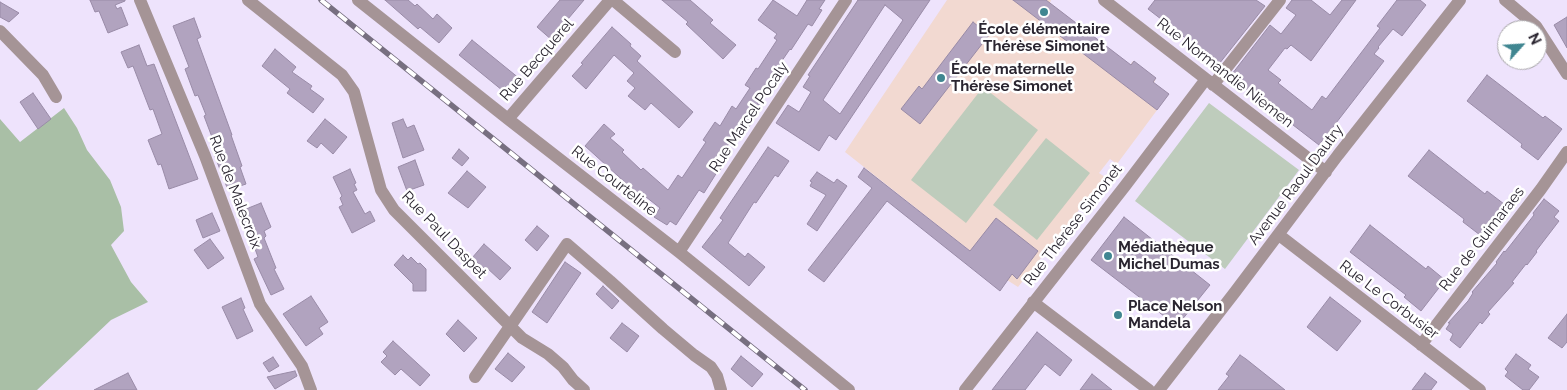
<!DOCTYPE html>
<html>
<head>
<meta charset="utf-8">
<style>
	body { margin:0 }
	#map { position:relative; width:1567px; height:390px; overflow:hidden; background:#eee3fc; font-family:Raleway,sans-serif }
	canvas { display:block }
	.north { position:absolute; left:1497px; top:20px; width:50px; height:50px; box-sizing:border-box; background:#fff; border:1px solid #aaa8ac; border-radius:50%; rotate:64deg; font-size:14px; font-weight:700; line-height:20px; text-align:center; color:#2a2530 }
	.north::after { content:''; display:block; margin:auto; width:18px; height:22px; background:#408691; clip-path:polygon(50% 0,100% 100%,50% 72%,0 100%) }
</style>
</head>
<body>
<div id="map">
<canvas width="1567" height="390"></canvas>
<div class="north">N</div>
</div>
<script>
const ctx = document.querySelector('canvas').getContext('2d');
ctx.lineJoin = 'round';
function paint(path, color) {
  ctx.fillStyle = color;
  ctx.fill(path, 'evenodd');
}
function toPath(rows) {
  const path = new Path2D();
  for (const r of rows) {
    path.moveTo(r[0], r[1]);
    for (let i = 2; i < r.length; i += 2) path.lineTo(r[i], r[i + 1]);
  }
  return path;
}
function strokePath(path, color, width, dash) {
  ctx.strokeStyle = color;
  ctx.lineWidth = width;
  ctx.lineCap = dash ? 'butt' : 'round';
  ctx.setLineDash(dash || []);
  ctx.stroke(path);
}
function write(font, color, halo, rows, align = 'center') {
  ctx.font = font + ' Raleway,sans-serif';
  ctx.lineWidth = 5;
  ctx.setLineDash([]);
  ctx.textBaseline = 'middle';
  ctx.strokeStyle = halo;
  ctx.fillStyle = color;
  for (const [text, x, y, turn = 0] of rows) {
    ctx.save();
    ctx.translate(x, y);
    ctx.rotate((+turn || 0) * Math.PI / 180);
    ctx.textAlign = isNaN(turn) ? turn : align;
    if (halo) ctx.strokeText(text, 0, 0);
    ctx.fillText(text, 0, 0);
    ctx.restore();
  }
}
const education = toPath([
	[947,0,1051,0,1050,3,1130,65,1133,61,1156,78,1154,83,1169,94,1117,164,1110,159,1099,173,1105,177,1018,287,1007,280,845,152]
]);
const green = toPath([
	[983,87,1038,130,966,223,911,180],
	[1209,103,1299,170,1225,269,1135,201],
	[1046,138,1090,173,1037,240,993,205]
]);
const forest = toPath([
	[64,108,77,128,87,150,110,180,121,207,124,231,111,245,131,282,148,302,111,320,37,390,0,390,0,119,20,142]
]);
const building = toPath([
	[90,0,125,0,125,1,115,5,117,9,121,7,128,25,108,33,99,11,95,12,90,0],
	[385,0,408,0,415,6,417,4,433,19,437,14,452,28,439,43,420,27,418,29,385,0],
	[560,0,584,0,568,19,570,21,553,41,537,27,560,0],
	[662,0,690,0,713,20,710,23,736,45,723,59,686,24,688,22,662,0],
	[773,0,797,16,807,0,825,0,819,9,822,10,812,26,808,24,791,50,790,49,777,68,779,69,760,97,761,98,757,103,762,107,748,128,742,124,722,154,728,158,720,170,719,169,704,193,699,190,676,225,670,221,667,225,654,217,660,208,641,193,639,195,585,146,604,124,615,134,610,138,624,150,622,152,641,170,643,168,668,190,678,175,682,178,706,142,703,140,715,122,720,126,732,106,736,109,750,88,745,85,756,68,758,69,777,40,774,38,777,34,758,20,773,0],
	[858,0,930,0,836,140,829,135,819,151,776,123,788,105,799,112,811,92,803,87,810,76,808,75,858,0],
	[885,5,903,20,840,114,823,100,885,5],
	[1013,0,1046,0,1131,65,1134,61,1156,78,1153,82,1169,94,1157,110,1013,0],
	[1155,0,1256,0,1265,6,1219,64,1148,9,1155,0],
	[1292,0,1311,0,1330,15,1342,0,1356,0,1311,61,1291,45,1287,49,1285,48,1268,70,1281,80,1278,83,1312,110,1322,96,1326,99,1380,28,1377,26,1397,0,1420,0,1426,5,1402,36,1393,29,1378,47,1379,48,1374,54,1384,61,1319,145,1232,78,1234,75,1232,74,1270,25,1281,34,1296,15,1286,8,1292,0],
	[0,2,19,13,9,22,0,17,0,2],
	[1567,17,1567,48,1554,25,1567,17],
	[194,18,201,37,197,39,232,135,231,135,242,166,240,167,246,184,228,190,214,154,218,153,204,116,206,115,198,95,195,96,185,69,189,67,173,26,194,18],
	[973,22,989,35,920,124,901,109,919,86,922,89,973,22],
	[612,27,631,44,630,46,641,56,637,61,693,112,679,128,651,103,645,110,628,96,635,88,627,81,634,73,614,55,586,89,572,76,583,64,581,63,612,27],
	[472,40,520,79,508,95,459,55,472,40],
	[139,45,147,66,154,64,198,179,169,189,161,164,158,165,148,140,162,134,153,109,150,110,133,66,128,68,121,52,139,45],
	[275,49,296,67,292,72,312,86,310,89,324,99,313,113,287,93,290,89,262,66,275,49],
	[1487,75,1543,118,1545,116,1562,129,1538,160,1521,147,1522,144,1467,101,1487,75],
	[33,93,51,119,38,129,20,102,33,93],
	[325,119,347,137,333,154,321,143,317,148,307,141,325,119],
	[403,119,407,128,414,125,424,150,403,158,392,123,403,119],
	[768,147,789,161,778,177,775,175,756,203,754,202,728,243,745,257,748,253,765,267,749,286,702,247,723,220,720,218,768,147],
	[459,149,469,158,462,166,452,158,459,149],
	[1429,150,1485,194,1487,191,1504,204,1480,235,1463,222,1464,219,1408,176,1429,150],
	[415,160,424,185,407,191,398,167,415,160],
	[864,168,970,251,996,218,1038,251,1017,279,1012,274,1000,291,887,201,824,282,808,270,872,188,858,177,864,168],
	[350,169,356,183,354,184,357,190,353,192,365,214,370,211,375,221,352,233,339,207,343,205,340,198,342,196,333,177,350,169],
	[467,171,486,187,468,208,448,193,467,171],
	[817,172,834,183,837,179,847,186,817,231,807,224,826,195,810,186,812,182,810,181,817,172],
	[1544,199,1559,211,1554,217,1559,221,1536,251,1537,252,1527,265,1526,264,1512,282,1514,283,1488,312,1490,314,1482,324,1480,322,1460,348,1450,340,1453,334,1446,329,1450,323,1448,323,1468,301,1473,293,1472,292,1497,263,1496,262,1504,251,1505,252,1509,247,1534,215,1533,213,1544,199],
	[261,203,271,227,264,231,266,236,264,238,276,268,274,269,284,289,271,295,254,259,258,257,241,211,261,203],
	[212,213,220,231,203,238,196,220,212,213],
	[1124,217,1210,285,1177,326,1091,260,1124,217],
	[1370,225,1426,269,1428,266,1445,280,1421,311,1404,297,1406,295,1350,252,1370,225],
	[537,226,549,236,537,251,525,240,537,226],
	[210,239,224,258,208,269,194,250,210,239],
	[484,244,511,268,500,280,486,267,485,269,472,258,484,244],
	[403,255,408,260,411,257,418,264,420,263,426,269,426,291,413,291,413,284,394,265,403,255],
	[565,262,581,273,547,323,532,312,565,262],
	[603,286,619,301,612,309,596,294,603,286],
	[311,296,328,322,319,328,323,334,306,346,283,314,311,296],
	[1330,297,1361,321,1337,351,1307,327,1330,297],
	[241,298,245,308,243,309,253,331,237,339,222,307,241,298],
	[1567,314,1567,342,1562,348,1548,338,1567,314],
	[458,320,477,338,464,352,446,334,458,320],
	[622,323,639,336,627,352,610,338,622,323],
	[1037,332,1072,360,1060,376,1045,364,1025,390,992,390,1037,332],
	[393,341,430,375,420,386,401,369,395,375,381,362,387,356,383,352,393,341],
	[508,353,525,367,512,382,495,369,508,353],
	[1516,354,1531,365,1528,369,1539,377,1529,390,1523,390,1505,376,1508,372,1505,369,1516,354],
	[1240,355,1246,359,1285,390,1218,390,1229,376,1226,374,1240,355],
	[741,356,763,374,752,387,731,369,741,356],
	[273,357,279,366,269,372,263,363,273,357],
	[295,371,297,376,275,389,267,377,295,371],
	[128,373,137,390,94,390,128,373],
	[1425,373,1437,382,1431,390,1412,390,1425,373],
	[1092,374,1112,390,1080,390,1092,374]
]);
const minor = toPath([
	[140,0,205,156,260,304,302,366,311,390],
	[248,0,342,75,354,92,381,190,394,210,522,338,548,354,563,367,573,380,584,390],
	[358,0,508,119,679,252,849,390],
	[613,0,675,52],
	[1104,0,1326,172],
	[1505,0,1536,26,1567,74],
	[0,31,43,75,56,97],
	[1213,85,1280,0],
	[508,119,610,0],
	[1279,235,1480,390],
	[679,252,846,0],
	[1033,302,1149,390],
	[1421,345,1541,189,1567,152],
	[475,377,567,244,610,281,663,329,694,355,711,367,717,376,721,390],
	[965,390,1125,186,1206,79],
	[1159,390,1235,292,1338,155,1460,0]
]);
const rail = toPath([
	[321,0,805,390]
]);
const markers = [
	[1044,12,5,"#408691"],
	[941,78,5,"#408691"],
	[1108,256,5,"#408691"],
	[1118,315,5,"#408691"]
];
const poiNames = [
	["École élémentaire",1044,29,"center"],
	["Thérèse Simonet",1044,46,"center"],
	["École maternelle",951,69],
	["Thérèse Simonet",951,86],
	["Médiathèque",1118,247],
	["Michel Dumas",1118,264],
	["Place Nelson",1128,306],
	["Mandela",1128,323]
];
const streetNames = [
	["Rue Becquerel",537,60,-49],
	["Rue Normandie Niemen",1225,73,38],
	["Rue Marcel Pocaly",749,117,-56],
	["Rue Courteline",614,181,38],
	["Avenue Raoul Dautry",1296,185,-53],
	["Rue de Malecroix",235,192,69],
	["Rue Thérèse Simonet",1073,225,-52],
	["Rue Paul Daspet",444,235,46],
	["Rue de Guimaraes",1482,239,-52],
	["Rue Le Corbusier",1389,300,37]
];
paint(education, '#f2d9d1');
paint(green, '#beccbc');
paint(forest, '#a9bfa6');
paint(building, '#b1a3bf');
strokePath(building, '#998ba7', 1);
strokePath(minor, '#a59496', 12);
strokePath(rail, '#776f80', 5.5);
strokePath(rail, '#fff', 4, [11]);
for (const [x, y, r, color] of markers) {
  const dot = new Path2D();
  dot.arc(x, y, r, 0, 2 * Math.PI);
  ctx.fillStyle = color;
  ctx.fill(dot);
  strokePath(dot, '#fff', 2);
}
write('bold 15px', '#2a2530', '#fff', poiNames, 'left');
write('15px', '#2a2530', '#fff', streetNames);
</script>
</body>
</html>
